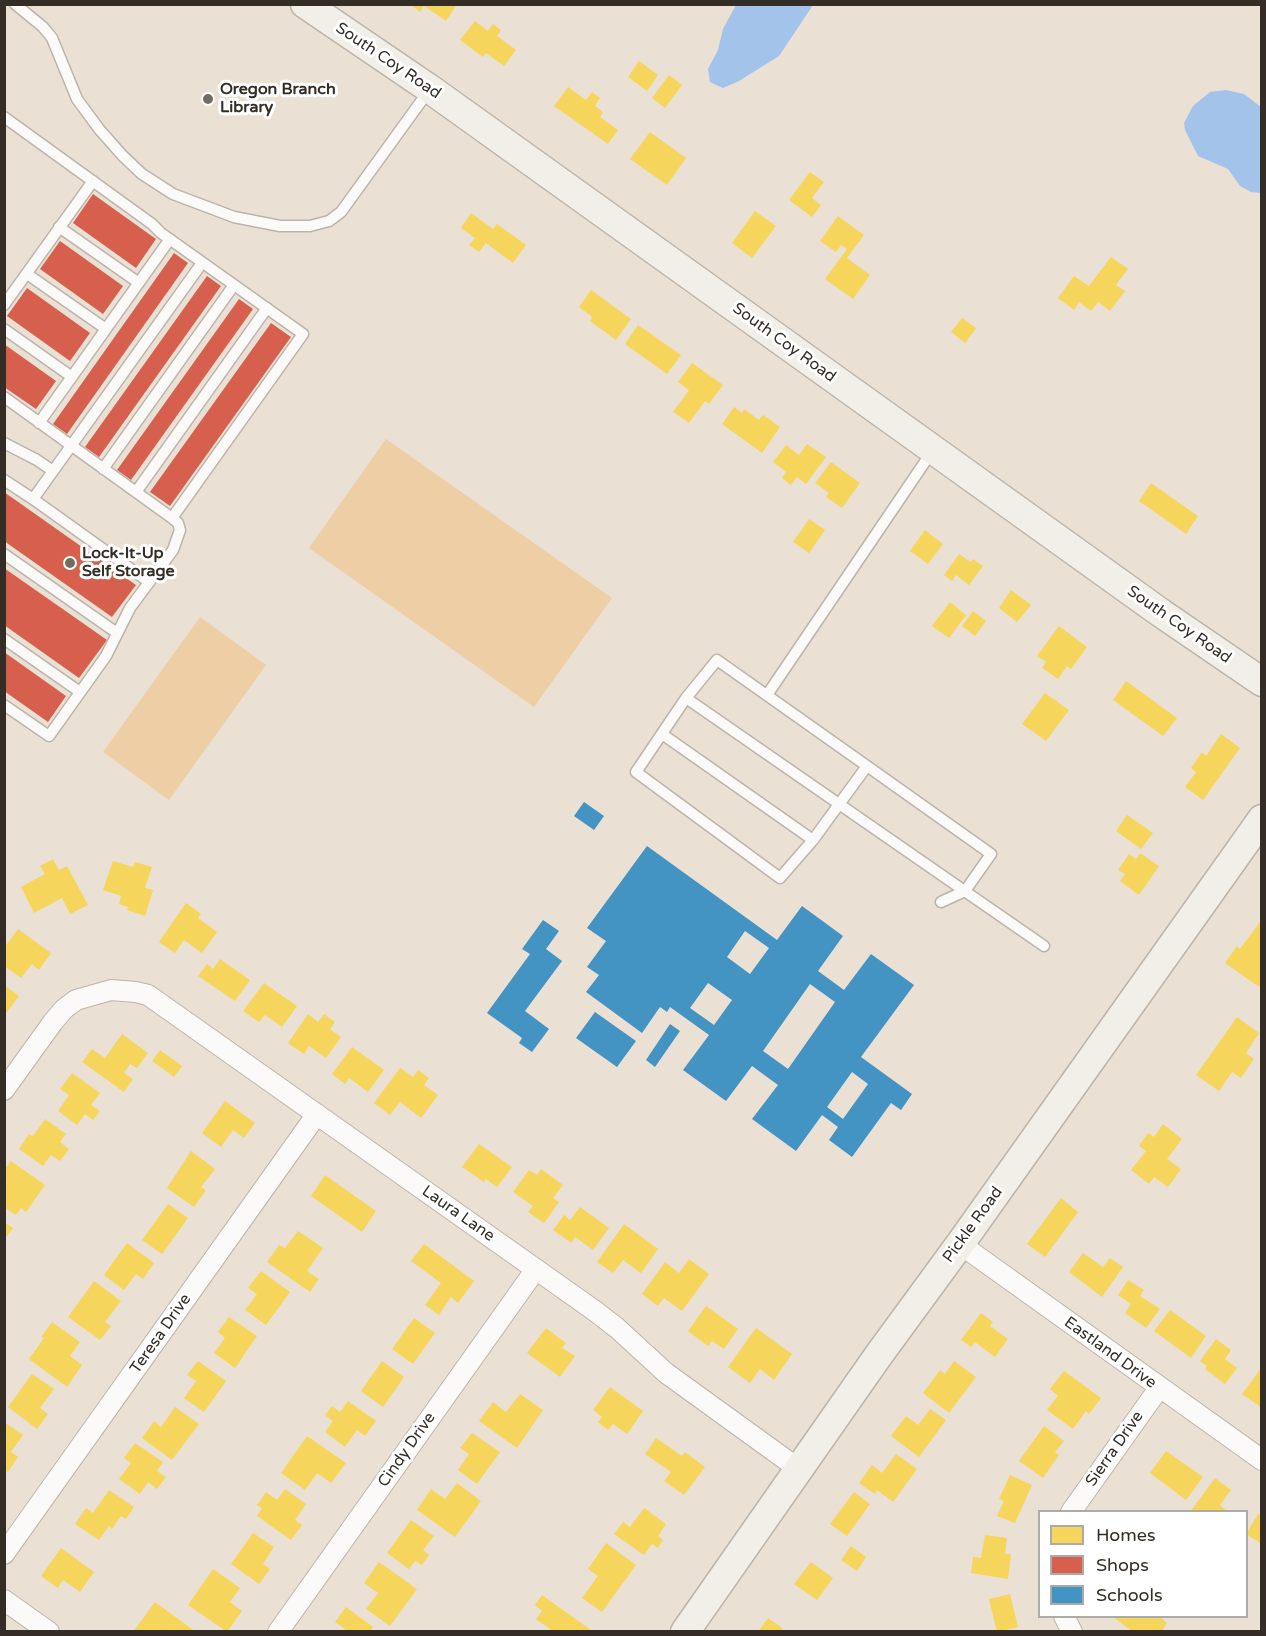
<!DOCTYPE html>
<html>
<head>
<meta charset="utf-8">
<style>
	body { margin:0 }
	#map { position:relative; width:1266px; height:1636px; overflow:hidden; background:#eae0d4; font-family:"Varela Round",sans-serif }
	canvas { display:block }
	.frame { position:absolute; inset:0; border:6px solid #332d25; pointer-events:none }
	.legend { position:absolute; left:1038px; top:1510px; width:210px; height:108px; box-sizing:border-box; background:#fff; border:2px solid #adaba8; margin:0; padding:8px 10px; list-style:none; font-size:18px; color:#332d25 }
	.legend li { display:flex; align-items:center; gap:12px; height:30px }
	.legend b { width:30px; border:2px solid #adaba8 }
</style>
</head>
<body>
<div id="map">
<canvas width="1266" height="1636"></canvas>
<div class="frame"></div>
<ul class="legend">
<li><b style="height:16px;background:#f6d55c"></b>Homes</li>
<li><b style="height:16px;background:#d6604d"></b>Shops</li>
<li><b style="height:16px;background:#4393c3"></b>Schools</li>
</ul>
</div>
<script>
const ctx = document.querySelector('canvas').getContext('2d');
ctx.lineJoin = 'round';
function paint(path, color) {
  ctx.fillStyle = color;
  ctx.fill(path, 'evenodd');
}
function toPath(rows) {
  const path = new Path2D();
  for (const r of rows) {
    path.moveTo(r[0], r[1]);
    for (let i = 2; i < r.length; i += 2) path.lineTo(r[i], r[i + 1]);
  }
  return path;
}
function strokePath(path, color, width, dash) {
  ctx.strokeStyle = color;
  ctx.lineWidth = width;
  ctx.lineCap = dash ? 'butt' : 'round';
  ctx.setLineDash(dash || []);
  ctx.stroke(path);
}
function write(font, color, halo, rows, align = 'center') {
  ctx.font = font + ' "Varela Round",sans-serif';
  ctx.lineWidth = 6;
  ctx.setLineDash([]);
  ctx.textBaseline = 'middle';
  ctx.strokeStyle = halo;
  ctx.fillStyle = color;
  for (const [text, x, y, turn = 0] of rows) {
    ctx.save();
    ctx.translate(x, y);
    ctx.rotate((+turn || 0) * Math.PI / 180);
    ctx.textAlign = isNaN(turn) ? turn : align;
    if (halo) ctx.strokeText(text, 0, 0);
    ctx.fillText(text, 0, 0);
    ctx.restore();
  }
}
const green = toPath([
	[386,439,612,598,534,707,309,548],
	[200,617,266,665,169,800,103,752]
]);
const water = toPath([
	[736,5,813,5,779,56,739,81,723,88,710,82,708,69,718,50,723,29],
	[1226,90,1244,94,1261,107,1261,193,1251,192,1240,186,1228,169,1198,156,1185,130,1184,123,1193,106,1210,92]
]);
const homes = toPath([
	[410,4,457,4,446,21,424,6,420,12],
	[475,21,488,31,493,24,501,30,497,36,516,50,504,66,486,53,483,57,460,40],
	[639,61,658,75,647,91,628,77],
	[669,75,682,85,665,108,652,98],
	[568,87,586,100,592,92,600,98,595,106,603,112,600,117,618,130,608,144,554,106],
	[650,132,686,158,667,185,630,159],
	[810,172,824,182,812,198,821,205,812,217,789,200],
	[755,211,776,226,752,258,732,243],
	[471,213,493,229,497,224,526,245,513,263,486,243,479,252,469,245,475,238,461,228],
	[838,216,864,235,847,258,870,275,853,299,825,279,847,249,841,245,836,252,820,241],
	[1111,257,1128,269,1116,285,1125,291,1110,311,1098,302,1091,311,1079,302,1074,310,1058,298,1074,276,1089,286],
	[591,290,631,319,616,340,590,321,592,317,579,307],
	[962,318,976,328,965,343,951,332],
	[638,325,681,355,667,374,625,344],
	[692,363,723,385,709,404,705,401,689,423,673,412,689,390,678,382],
	[734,407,742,413,744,409,759,420,763,415,780,427,762,453,722,424],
	[807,444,826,457,806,484,797,477,791,485,782,478,786,472,773,462,786,445,799,455],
	[831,462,860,483,842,508,826,497,829,493,815,483],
	[1151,483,1198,516,1186,534,1139,501],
	[809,519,825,530,809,553,793,542],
	[925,530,943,544,928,564,910,551],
	[959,554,971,562,973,559,983,566,969,585,956,575,952,581,944,575],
	[1011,590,1031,605,1017,622,999,608],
	[950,602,966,615,949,638,932,626],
	[973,611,986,621,975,636,962,626],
	[1059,626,1087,647,1071,669,1067,666,1058,679,1042,668,1046,662,1037,656],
	[1126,681,1177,718,1163,736,1113,700],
	[1045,693,1069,710,1046,741,1022,724],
	[1221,734,1240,748,1203,800,1185,787,1196,772,1191,768,1202,752,1206,756],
	[1127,815,1153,833,1141,849,1116,831],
	[1140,853,1159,866,1139,895,1120,881,1125,874,1118,870,1129,854,1136,859],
	[53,859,59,870,67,866,88,905,70,914,62,898,34,913,21,887,45,874,40,866],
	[113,861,133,867,135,862,152,867,145,888,153,890,145,916,127,910,128,907,119,904,121,896,103,890],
	[186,903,201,914,198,918,217,932,202,953,184,940,175,953,159,942],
	[1262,919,1262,983,1259,987,1225,963,1237,946,1240,949],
	[18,929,51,953,39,970,32,964,21,978,4,966,4,948],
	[220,959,250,980,235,1001,198,976,207,964,213,969],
	[264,983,297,1006,282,1027,265,1015,259,1022,243,1011],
	[4,985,19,996,4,1016],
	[308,1014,318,1022,324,1014,335,1022,330,1029,341,1037,326,1058,309,1046,304,1054,288,1043],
	[1237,1017,1259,1033,1246,1053,1254,1059,1241,1078,1232,1072,1219,1091,1196,1075],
	[122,1034,148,1053,137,1068,130,1064,124,1073,133,1079,124,1092,82,1062,92,1049,105,1058],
	[352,1047,384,1070,368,1092,349,1078,345,1084,332,1074],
	[160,1050,182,1066,174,1077,152,1061],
	[400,1068,413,1077,418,1070,429,1078,424,1085,438,1095,421,1118,400,1102,390,1115,374,1103],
	[72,1073,100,1093,91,1105,100,1111,93,1120,85,1114,77,1125,58,1111,69,1095,60,1089],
	[225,1101,255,1123,244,1138,233,1130,221,1147,202,1133],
	[45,1119,66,1134,60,1142,69,1149,60,1161,51,1155,43,1166,19,1149,29,1134,33,1136],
	[1163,1124,1182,1139,1167,1159,1181,1169,1168,1187,1154,1177,1149,1184,1131,1170,1146,1151,1139,1146,1148,1133,1154,1137],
	[479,1144,512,1167,497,1187,486,1179,484,1182,462,1167],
	[191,1151,215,1169,201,1187,206,1190,194,1207,167,1188],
	[11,1161,45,1185,26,1212,21,1208,16,1215,4,1207,4,1186,7,1182,4,1180,4,1170],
	[541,1169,563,1185,553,1198,559,1202,544,1223,528,1212,533,1206,513,1192,529,1170,537,1175],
	[325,1175,376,1211,362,1232,311,1196],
	[1061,1198,1078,1212,1045,1257,1027,1244],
	[168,1204,188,1218,162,1254,142,1240],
	[580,1207,609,1228,593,1250,575,1237,571,1243,553,1230,564,1215,570,1220],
	[4,1222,13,1228,4,1240],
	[624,1224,658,1249,641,1273,623,1260,613,1273,597,1262],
	[298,1231,323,1248,307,1271,319,1279,310,1292,267,1262,279,1245,285,1248],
	[127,1243,154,1263,143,1279,136,1274,124,1290,104,1275],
	[424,1244,474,1281,458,1303,451,1297,439,1315,425,1305,441,1283,411,1261],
	[1083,1253,1103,1267,1110,1258,1123,1267,1102,1297,1069,1272],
	[689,1259,709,1274,682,1311,664,1298,658,1306,642,1294,665,1262,679,1273],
	[261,1271,290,1292,266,1325,245,1310,257,1294,248,1288],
	[1128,1280,1144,1290,1140,1296,1160,1309,1146,1328,1125,1313,1131,1304,1118,1295],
	[94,1281,121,1301,105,1322,111,1326,100,1340,68,1317],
	[706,1306,738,1329,724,1349,712,1341,708,1346,688,1331],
	[1170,1310,1206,1336,1191,1358,1154,1331],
	[981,1313,993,1322,990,1326,1008,1339,995,1357,975,1342,971,1347,961,1340],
	[229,1317,257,1336,235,1368,214,1353,225,1338,218,1332],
	[414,1318,435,1333,413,1364,392,1349],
	[52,1322,80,1342,70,1356,82,1365,67,1387,29,1359,44,1338,41,1337],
	[546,1328,566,1343,562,1348,575,1356,560,1377,527,1353],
	[756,1328,792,1354,774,1380,760,1369,750,1383,728,1367],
	[1216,1339,1231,1350,1225,1359,1237,1368,1225,1384,1205,1369,1207,1366,1200,1361],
	[198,1361,226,1381,204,1412,184,1398,196,1381,187,1375],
	[382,1361,404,1377,383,1407,361,1391],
	[954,1361,976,1377,949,1413,923,1393,940,1370,945,1374],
	[1262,1367,1262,1408,1242,1394],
	[1064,1371,1101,1398,1089,1414,1086,1411,1073,1429,1047,1410,1058,1396,1050,1389],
	[32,1374,54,1389,40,1408,48,1414,37,1429,8,1407],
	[610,1387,643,1411,627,1434,613,1424,608,1430,598,1422,602,1417,593,1410],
	[520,1394,543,1410,517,1448,479,1421,493,1402,506,1412],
	[348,1401,376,1421,365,1436,357,1430,345,1447,325,1432,333,1421,325,1415,332,1406,340,1412],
	[175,1407,199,1424,172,1460,142,1438,154,1421,161,1427],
	[930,1409,946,1420,919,1457,891,1436,906,1416,918,1425],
	[4,1422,23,1435,11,1452,18,1457,8,1472,4,1470],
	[1044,1426,1064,1441,1055,1452,1059,1455,1043,1478,1019,1461],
	[472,1433,500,1452,477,1484,458,1470,469,1454,460,1448],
	[307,1436,346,1463,331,1483,317,1473,305,1490,281,1473],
	[656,1438,682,1456,685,1452,705,1467,684,1495,664,1481,671,1472,645,1454],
	[135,1443,163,1462,157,1471,166,1477,157,1489,148,1482,140,1494,119,1479,131,1463,124,1458],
	[1166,1451,1203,1477,1186,1500,1150,1473],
	[896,1454,917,1469,893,1502,877,1490,875,1494,859,1483,872,1465,882,1473],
	[1010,1475,1032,1485,1015,1523,997,1516,1004,1501,999,1499],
	[1215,1478,1231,1490,1220,1505,1228,1512,1190,1512],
	[457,1483,481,1501,455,1537,417,1510,431,1489,445,1499],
	[285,1489,306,1504,295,1520,302,1525,291,1540,257,1516,262,1508,257,1505,266,1492,277,1500],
	[109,1490,134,1507,126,1519,121,1516,112,1529,109,1526,99,1540,75,1524,86,1508,93,1513],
	[854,1492,870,1504,847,1536,830,1524],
	[644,1508,666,1524,658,1536,663,1540,658,1548,652,1544,644,1555,614,1534,623,1522,630,1527],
	[1258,1514,1262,1517,1262,1544,1246,1534],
	[411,1520,434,1536,423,1550,429,1555,422,1565,415,1561,409,1569,387,1553],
	[253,1533,274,1547,263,1564,270,1569,259,1584,231,1564],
	[985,1535,1007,1538,1005,1554,1011,1554,1008,1579,971,1573,973,1557,981,1558],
	[606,1543,636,1565,602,1612,582,1598,598,1576,588,1569],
	[851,1546,866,1557,857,1571,841,1560],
	[61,1548,94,1572,80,1592,63,1580,58,1588,41,1576],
	[379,1562,417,1589,390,1626,366,1609,378,1593,364,1583],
	[811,1562,833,1578,817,1600,794,1584],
	[213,1569,240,1588,230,1602,242,1611,227,1632,188,1605],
	[1010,1594,1018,1627,997,1632,989,1599],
	[542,1595,591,1630,590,1632,554,1632,536,1619,542,1611,535,1605],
	[155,1602,196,1632,133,1632],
	[346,1607,373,1627,370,1632,343,1632,345,1629,335,1622],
	[1112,1616,1159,1616,1167,1623,1161,1632,1133,1632],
	[768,1618,782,1628,780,1632,758,1632]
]);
const shops = toPath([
	[93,194,156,239,136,268,73,223],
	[60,241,123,286,103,314,40,269],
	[174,253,188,263,67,434,53,424],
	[207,276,221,286,99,457,85,447],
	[27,288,90,333,70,361,7,316],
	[239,299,253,309,131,480,117,470],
	[271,323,291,337,170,506,150,492],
	[4,344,56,381,36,409,4,387],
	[4,492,136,585,112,617,4,541],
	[4,568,107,640,79,678,4,625],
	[4,652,66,696,48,722,4,691]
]);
const schools = toPath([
	[584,802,604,816,594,830,574,816],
	[647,846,777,940,802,906,843,936,818,971,844,990,871,954,914,985,861,1057,912,1094,901,1110,891,1103,852,1157,829,1140,838,1127,822,1115,796,1151,752,1119,778,1085,752,1066,726,1101,683,1070,709,1035,670,1007,667,1012,660,1007,642,1033,586,992,599,975,587,967,606,941,587,928],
	[745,931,769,948,750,974,727,957],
	[708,983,732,1000,714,1025,690,1008],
	[810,984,835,1002,788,1069,763,1051],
	[852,1072,868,1084,843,1119,827,1107],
	[543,920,559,931,546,949,562,961,525,1011,549,1029,532,1052,519,1043,522,1038,487,1013,530,954,522,949],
	[595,1012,636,1041,617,1067,576,1038],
	[670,1024,680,1031,655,1067,646,1060]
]);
const lane = toPath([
	[15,4,43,27,52,38,77,99,99,129,122,155,142,174,173,194,234,217,280,226,310,226,329,221,341,212,430,89],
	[4,117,152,224,161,233,303,334,172,518,4,397],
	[59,227,139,283],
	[27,274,106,329],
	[4,305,93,181],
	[4,329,72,377],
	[39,423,170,239],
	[4,443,37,460,53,471],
	[103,469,234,285],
	[4,480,33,499,202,263],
	[136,492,267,308],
	[33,499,149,582],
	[4,554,117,633],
	[4,639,80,692],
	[767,695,933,450],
	[686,698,1044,946],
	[4,705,49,736,106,656,130,608,173,550,180,530,178,523,172,518],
	[662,734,813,840],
	[867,766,813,840,780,878,636,772,686,698,717,660,867,766,991,854,965,891,941,902]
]);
const street = toPath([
	[4,1090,53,1022,64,1009,76,1000,111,990,136,992,148,995,595,1311,617,1328,666,1373,800,1470],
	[960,1244,1262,1460],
	[1071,1512,1159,1388],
	[4,1554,317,1114],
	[4,1600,49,1632],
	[1064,1616,1072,1632],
	[278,1632,536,1269]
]);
const secondary = toPath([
	[305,4,430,89,1161,613,1262,682],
	[685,1632,878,1356,960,1244,1262,819]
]);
const markers = [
	[208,99,6,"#736c62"],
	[70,563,6,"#736c62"]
];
const streetNames = [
	["South Coy Road",388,61,34],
	["South Coy Road",784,343,36],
	["South Coy Road",1179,625,35],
	["Laura Lane",458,1214,35],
	["Pickle Road",973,1225,-54],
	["Teresa Drive",161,1334,-55],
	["Eastland Drive",1110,1353,36],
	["Sierra Drive",1115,1449,-55],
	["Cindy Drive",407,1450,-55]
];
const poiNames = [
	["Oregon Branch",220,90],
	["Library",220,108],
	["Lock-It-Up",82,554],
	["Self Storage",82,572]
];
paint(green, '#eecea5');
paint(water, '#a3c3ea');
paint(homes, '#f6d55c');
paint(shops, '#d6604d');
paint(schools, '#4393c3');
strokePath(lane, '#bcb4ab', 13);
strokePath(street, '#bcb4ab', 22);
strokePath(secondary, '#bcb4ab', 31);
strokePath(lane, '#fcfaf9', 10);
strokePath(street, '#fcfaf9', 20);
strokePath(secondary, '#f2eee8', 28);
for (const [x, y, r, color] of markers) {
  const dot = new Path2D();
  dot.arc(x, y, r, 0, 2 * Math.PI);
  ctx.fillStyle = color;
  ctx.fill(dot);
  strokePath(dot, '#fff', 2);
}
write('16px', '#332d25', '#fff', streetNames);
write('bold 16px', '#332d25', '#fff', poiNames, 'left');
</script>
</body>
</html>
